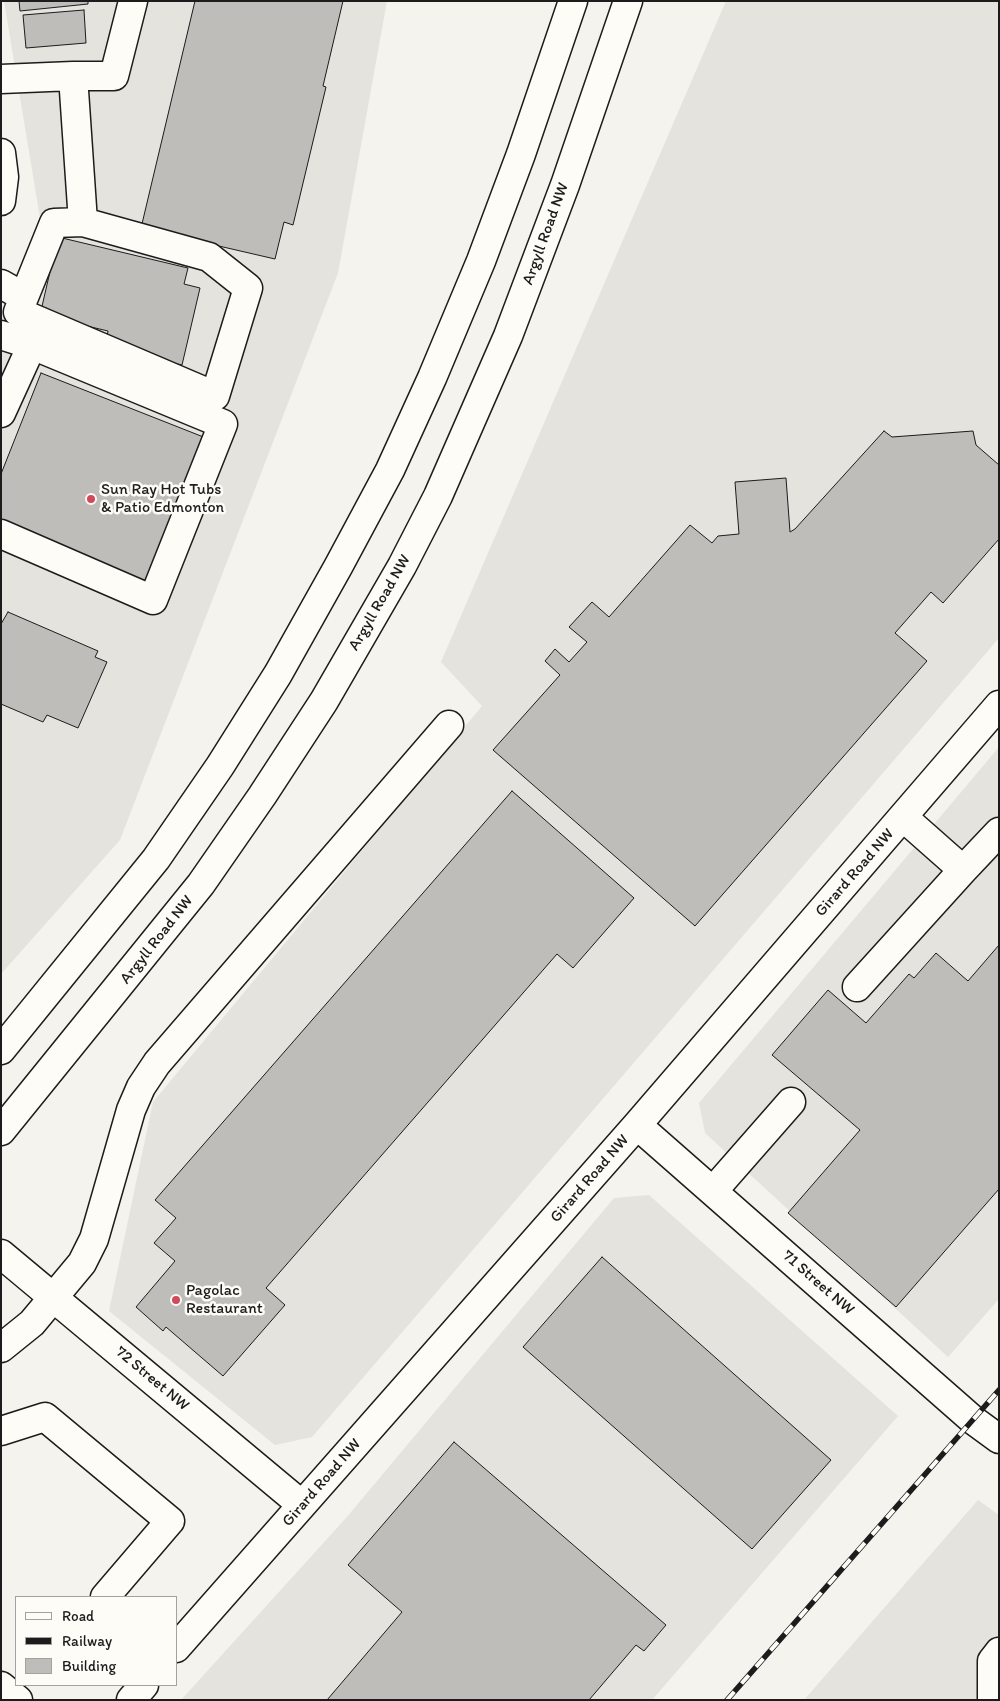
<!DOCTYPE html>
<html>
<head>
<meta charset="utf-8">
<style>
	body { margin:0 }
	#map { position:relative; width:1000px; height:1701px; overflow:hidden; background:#f4f3ee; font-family:Itim,sans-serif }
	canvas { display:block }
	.frame { position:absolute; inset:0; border:2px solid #1c1c1c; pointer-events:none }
	.legend { position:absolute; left:15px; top:1596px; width:162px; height:90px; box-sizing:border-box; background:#fdfcf7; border:1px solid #a3a29f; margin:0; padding:6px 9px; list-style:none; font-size:15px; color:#1c1c1c }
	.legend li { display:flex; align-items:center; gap:10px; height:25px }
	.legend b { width:25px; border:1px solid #a3a29f }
</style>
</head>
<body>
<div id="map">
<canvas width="1000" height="1701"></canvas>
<div class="frame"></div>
<ul class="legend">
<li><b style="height:6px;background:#fdfcf7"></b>Road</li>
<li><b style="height:6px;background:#1c1c1c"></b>Railway</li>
<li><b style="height:14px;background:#bebdba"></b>Building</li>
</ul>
</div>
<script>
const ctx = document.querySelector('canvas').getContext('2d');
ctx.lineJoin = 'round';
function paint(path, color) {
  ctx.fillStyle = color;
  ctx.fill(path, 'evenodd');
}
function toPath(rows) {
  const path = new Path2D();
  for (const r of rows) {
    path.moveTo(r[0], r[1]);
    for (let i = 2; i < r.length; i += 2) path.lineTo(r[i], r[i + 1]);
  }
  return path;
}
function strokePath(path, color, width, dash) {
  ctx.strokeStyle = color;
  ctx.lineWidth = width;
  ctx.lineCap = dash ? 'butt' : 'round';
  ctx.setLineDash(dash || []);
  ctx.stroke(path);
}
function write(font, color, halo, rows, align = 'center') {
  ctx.font = font + ' Itim,sans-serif';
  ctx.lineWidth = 5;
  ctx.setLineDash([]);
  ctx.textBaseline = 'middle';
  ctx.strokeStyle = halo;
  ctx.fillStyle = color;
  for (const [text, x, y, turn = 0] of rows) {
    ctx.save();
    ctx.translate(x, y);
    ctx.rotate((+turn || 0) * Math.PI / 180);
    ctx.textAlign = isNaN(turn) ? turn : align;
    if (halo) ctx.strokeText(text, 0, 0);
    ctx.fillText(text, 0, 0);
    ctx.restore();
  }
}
const built = toPath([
	[4,1,387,1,338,273,120,840,1,974,1,313,42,230],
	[726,1,999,1,999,638,312,1437,275,1445,109,1311,153,1102,482,706,441,662],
	[999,747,999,1299,948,1357,705,1133,699,1103],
	[649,1195,898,1416,652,1700,181,1700,346,1518,614,1198],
	[978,1500,999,1515,999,1700,804,1700]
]);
const building = toPath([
	[19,1,88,1,88,4,20,11,19,1],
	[195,1,343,1,323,86,326,87,293,225,284,222,275,259,141,228,195,1],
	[84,10,86,43,26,48,23,15,84,10],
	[58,237,188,268,184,284,200,288,182,365,105,347,108,331,40,315,58,237],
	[41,373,206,438,148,583,1,524,1,474,41,373],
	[884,431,892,437,973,431,976,445,999,465,999,539,943,603,931,592,895,633,927,661,695,926,493,750,560,675,545,661,555,649,569,662,587,642,569,627,592,602,609,617,690,525,712,543,718,536,739,534,735,482,786,478,790,532,795,529,884,431],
	[8,612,98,651,95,657,107,662,78,728,47,715,43,722,1,704,1,624,8,612],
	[512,791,634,898,573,968,557,954,266,1288,285,1305,223,1376,166,1327,163,1331,136,1307,175,1261,154,1243,176,1218,155,1200,512,791],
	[999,945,999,1189,896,1307,788,1213,860,1130,772,1055,828,990,866,1023,909,974,914,978,936,953,968,981,999,945],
	[602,1257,831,1460,752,1549,523,1347,602,1257],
	[454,1442,666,1625,644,1651,636,1645,589,1700,327,1700,402,1612,348,1565,454,1442]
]);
const minor = toPath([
	[73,76,114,76,133,1],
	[1,79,73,76,83,222],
	[1,153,4,177,1,201],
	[83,222,209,257,248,288,215,396,18,312,54,223,83,222],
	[1,284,24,297],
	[1,335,32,345,1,413],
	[1,534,153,600,223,424,32,345],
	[903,817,963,870,999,832],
	[857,987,963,870],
	[637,1125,973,1420,999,1439],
	[713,1191,791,1102],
	[1,1254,302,1505],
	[1,1348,32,1323,82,1263,94,1239,131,1110,141,1087,157,1063,449,725],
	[1,1431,45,1417,170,1521,105,1597],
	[176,1648,637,1125,999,705],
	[1,1686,18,1700],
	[131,1700,144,1685],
	[992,1700,992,1661,999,1652]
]);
const major = toPath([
	[1,1050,156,859,220,766,278,674,338,567,390,470,432,378,481,261,521,154,573,1],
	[1,1131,201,884,262,796,324,701,402,566,438,496,508,336,565,185,628,1]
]);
const rail = toPath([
	[727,1700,999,1390]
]);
const markers = [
	[91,499,5,"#d1495b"],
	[176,1300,5,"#d1495b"]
];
const streetNames = [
	["Argyll Road NW",546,234,-70],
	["Argyll Road NW",380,603,-60],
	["Girard Road NW",855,873,-49],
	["Argyll Road NW",157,940,-52],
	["Girard Road NW",590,1179,-49],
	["71 Street NW",818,1283,41],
	["72 Street NW",152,1379,40],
	["Girard Road NW",322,1483,-49]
];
const poiNames = [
	["Sun Ray Hot Tubs",101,490],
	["& Patio Edmonton",101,508],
	["Pagolac",186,1291],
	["Restaurant",186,1309]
];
paint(built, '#e4e3de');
paint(building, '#bebdba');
strokePath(building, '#1c1c1c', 1);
strokePath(minor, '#1c1c1c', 31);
strokePath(major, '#1c1c1c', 31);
strokePath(minor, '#fdfcf7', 28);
strokePath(major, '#fdfcf7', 28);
strokePath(rail, '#1c1c1c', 5.5);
strokePath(rail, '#fdfcf7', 4, [11]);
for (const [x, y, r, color] of markers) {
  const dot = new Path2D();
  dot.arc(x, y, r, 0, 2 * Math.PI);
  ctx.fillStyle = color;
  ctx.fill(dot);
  strokePath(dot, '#fdfcf7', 2);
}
write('16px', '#1c1c1c', '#fdfcf7', streetNames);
write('16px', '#1c1c1c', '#fdfcf7', poiNames, 'left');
</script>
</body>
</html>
